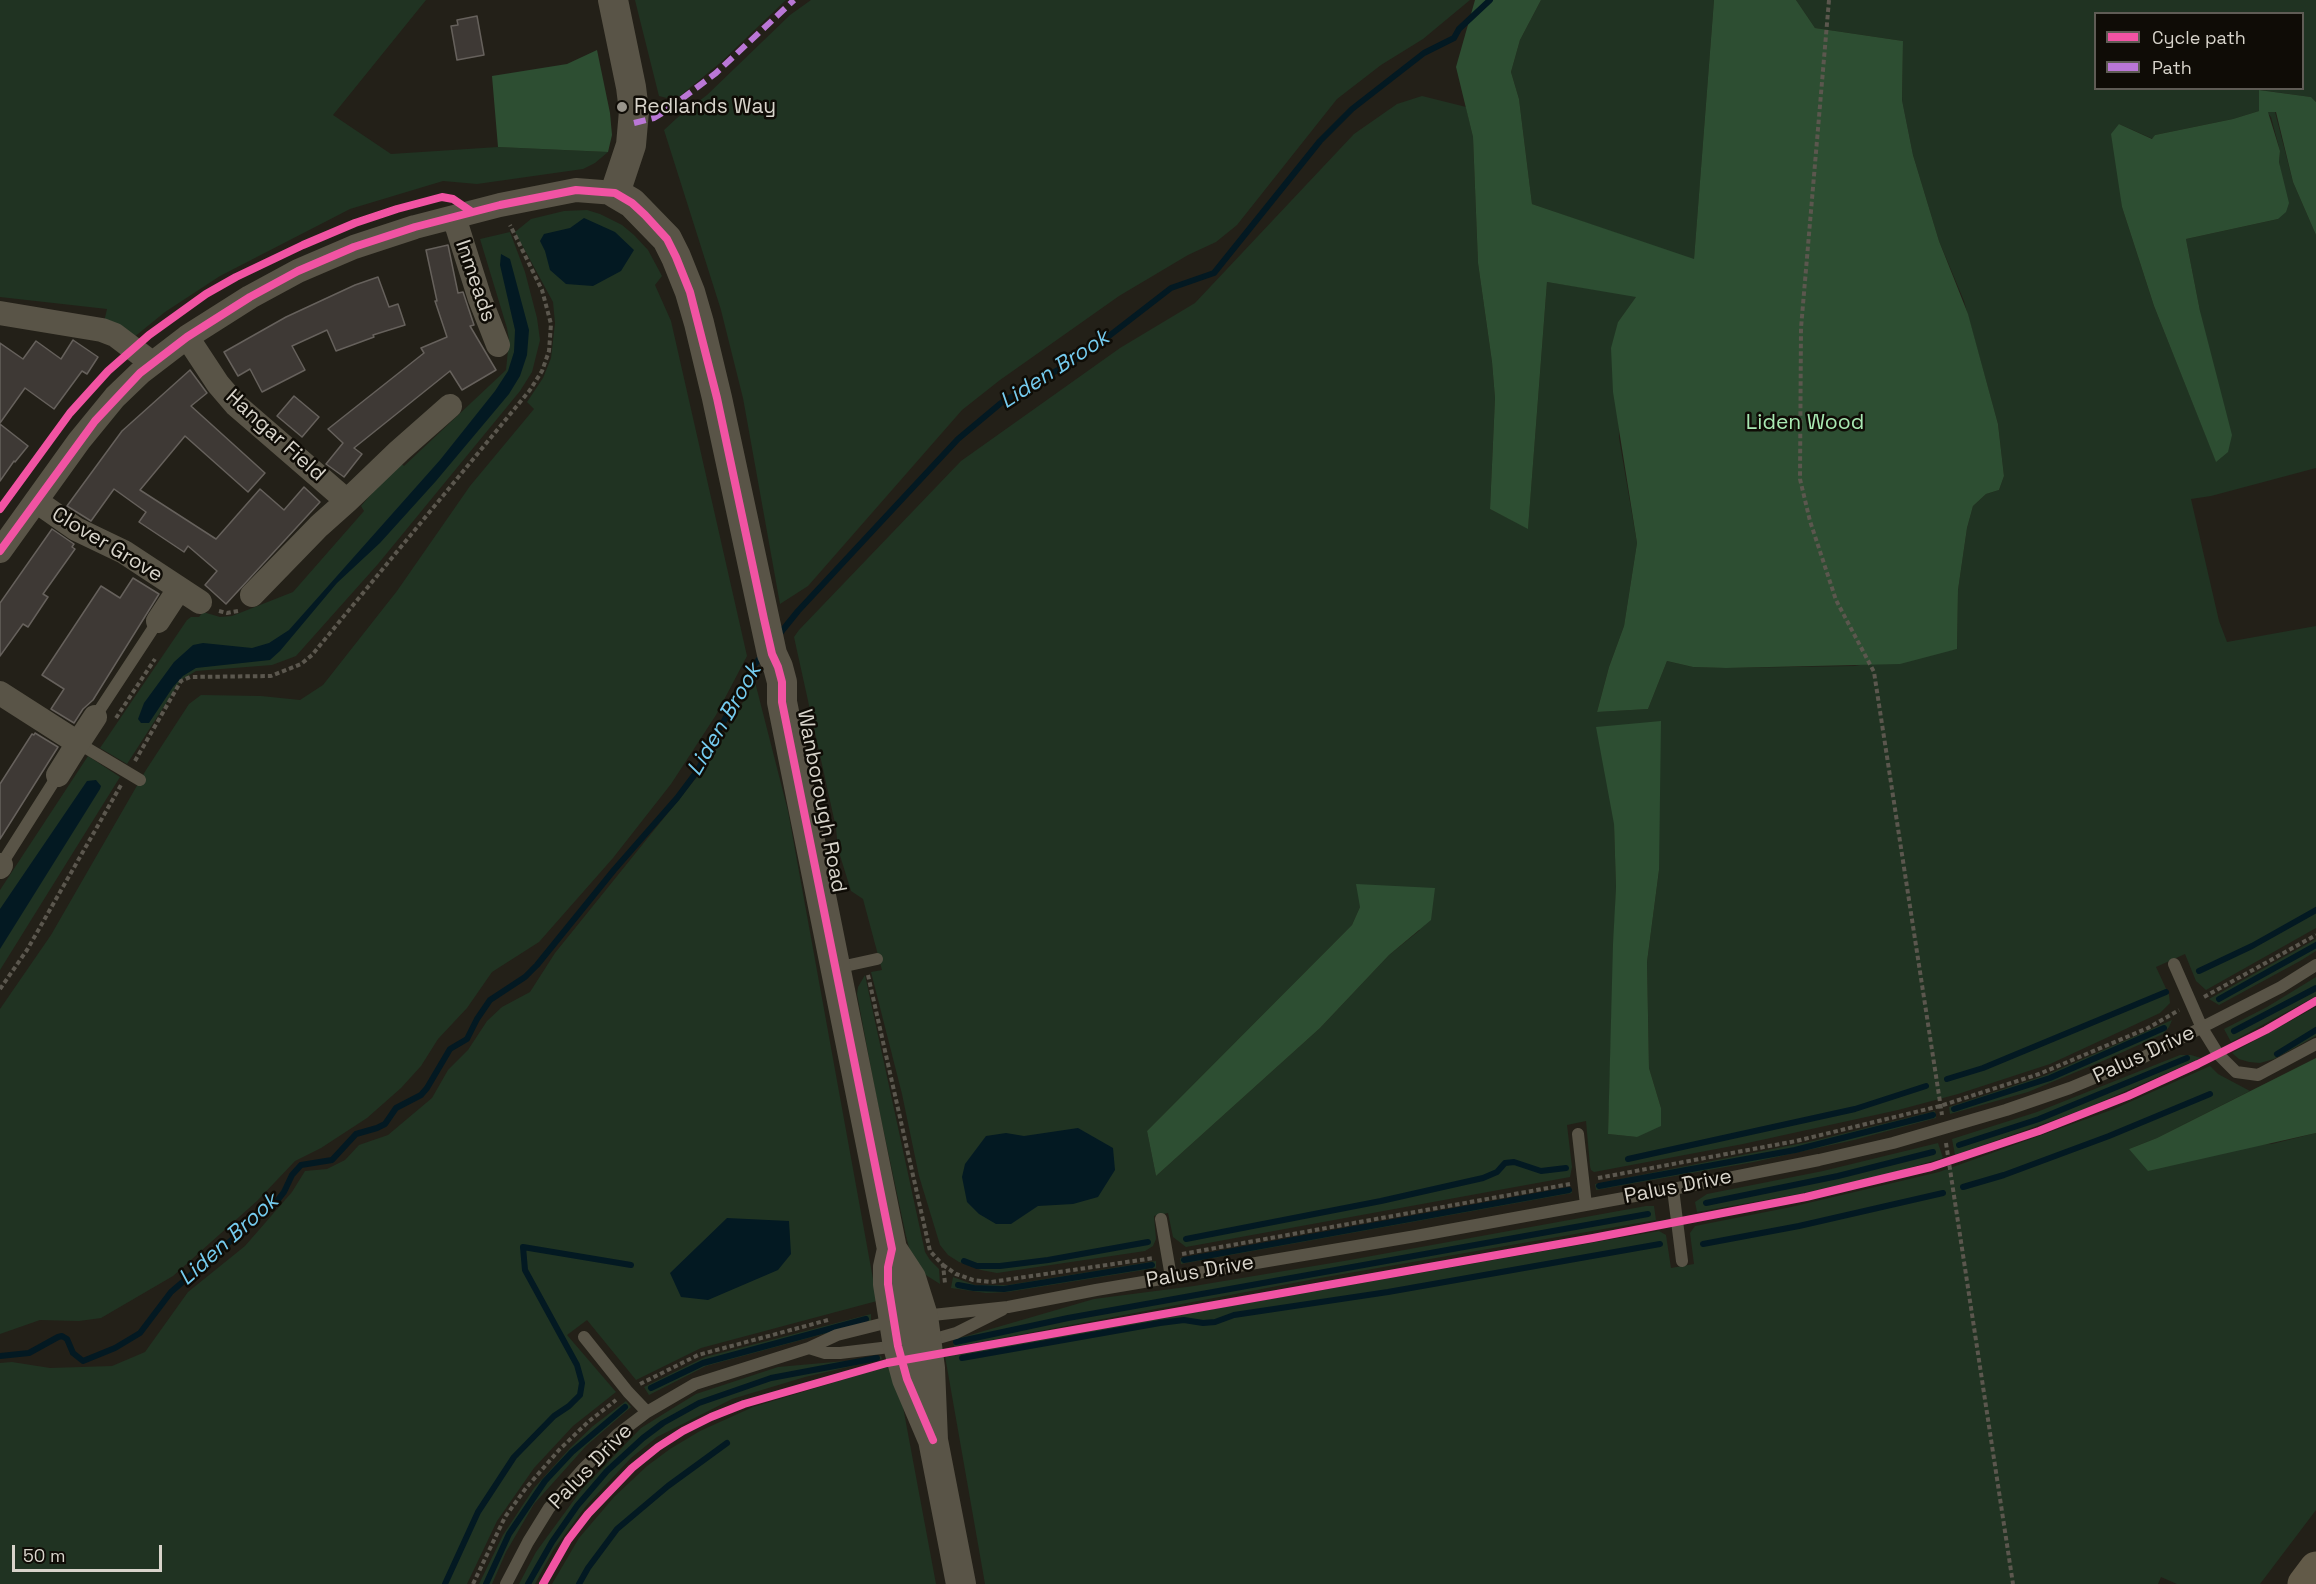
<!DOCTYPE html>
<html>
<head>
<meta charset="utf-8">
<style>
	body { margin:0 }
	#map { position:relative; width:2316px; height:1584px; overflow:hidden; background:#232018; font-family:"Space Grotesk",sans-serif }
	canvas { display:block }
	.legend { position:absolute; left:2094px; top:12px; width:210px; height:78px; box-sizing:border-box; background:#0f0c06; border:2px solid #5f5c55; margin:0; padding:8px 10px; list-style:none; font-size:18px; color:#d8d4cb }
	.legend li { display:flex; align-items:center; gap:12px; height:30px }
	.legend b { width:30px; border:2px solid #5f5c55 }
	.scale { position:absolute; left:12px; top:1545px; width:150px; height:27px; box-sizing:border-box; border:3px solid #d8d4cb; border-top:0; padding-left:8px; font-size:18px; line-height:21px; white-space:nowrap; color:#d8d4cb; -webkit-text-stroke:4px #0f0c06; paint-order:stroke }
</style>
</head>
<body>
<div id="map">
<canvas width="2316" height="1584"></canvas>
<ul class="legend">
<li><b style="height:8px;background:#f153a3"></b>Cycle path</li>
<li><b style="height:8px;background:#ba77d6"></b>Path</li>
</ul>
<div class="scale">50 m</div>
</div>
<script>
const ctx = document.querySelector('canvas').getContext('2d');
ctx.lineJoin = 'round';
function paint(path, color) {
  ctx.fillStyle = color;
  ctx.fill(path, 'evenodd');
}
function toPath(rows) {
  const path = new Path2D();
  for (const r of rows) {
    path.moveTo(r[0], r[1]);
    for (let i = 2; i < r.length; i += 2) path.lineTo(r[i], r[i + 1]);
  }
  return path;
}
function strokePath(path, color, width, dash) {
  ctx.strokeStyle = color;
  ctx.lineWidth = width;
  ctx.lineCap = dash ? 'butt' : 'round';
  ctx.setLineDash(dash || []);
  ctx.stroke(path);
}
function write(font, color, halo, rows, align = 'center') {
  ctx.font = font + ' "Space Grotesk",sans-serif';
  ctx.lineWidth = 5;
  ctx.setLineDash([]);
  ctx.textBaseline = 'middle';
  ctx.strokeStyle = halo;
  ctx.fillStyle = color;
  for (const [text, x, y, turn = 0] of rows) {
    ctx.save();
    ctx.translate(x, y);
    ctx.rotate((+turn || 0) * Math.PI / 180);
    ctx.textAlign = isNaN(turn) ? turn : align;
    if (halo) ctx.strokeText(text, 0, 0);
    ctx.fillText(text, 0, 0);
    ctx.restore();
  }
}
const green = toPath([
	[0,0,426,0,333,115,391,154,498,147,608,152,595,163,583,169,477,184,443,181,350,209,220,276,165,312,133,338,104,322,107,309,0,297],
	[635,0,786,0,720,63,675,100,659,96],
	[811,0,1470,0,1423,39,1381,65,1337,99,1237,225,1216,242,1188,255,1119,296,1000,380,962,410,808,586,780,604,743,398,721,310,664,130,677,118,707,95,790,15],
	[1541,0,1714,0,1694,260,1532,204,1519,99,1511,72,1520,40],
	[1796,0,2316,0,2316,102,2311,97,2260,90,2259,111,2233,119,2155,135,2153,139,2119,124,2122,207,2154,306,2216,461,2200,311,2186,239,2278,219,2282,177,2279,162,2280,151,2271,117,2267,112,2275,112,2293,182,2316,235,2316,468,2211,496,2191,499,2219,621,2227,642,2316,626,2316,928,2206,990,2196,981,2185,954,2156,967,2169,995,2170,1003,2160,1013,2050,1064,1958,1094,1898,1110,1743,1144,1594,1172,1591,1170,1590,1166,1586,1121,1567,1125,1572,1167,1570,1177,1186,1247,1173,1237,1168,1213,1154,1216,1156,1239,1153,1246,1145,1251,997,1273,981,1270,959,1262,948,1255,940,1245,919,1176,902,1094,871,972,882,970,863,899,851,891,838,849,836,828,794,637,799,630,961,461,1120,348,1195,303,1354,134,1397,104,1422,96,1466,107,1473,137,1478,263,1492,362,1495,398,1490,509,1528,528,1547,282,1637,296,1618,322,1619,438,1637,543,1624,626,1609,667,1597,712,1648,709,1667,661,1693,667,1726,668,1854,666,1957,649,1958,590,1967,528,1973,506,1986,494,1999,490,2004,476,1998,424,1964,301,1939,241,1913,155,1902,100,1903,41,1815,28],
	[2096,14,2302,14,2302,88,2096,88],
	[1614,824,1659,870,1647,962,1649,1068,1661,1108,1637,1137,1608,1134,1616,887],
	[1360,907,1420,930,1389,955,1320,1028,1156,1176,1147,1131,1352,925],
	[587,210,600,214,622,225,634,235,648,250,662,276,655,285,671,321,747,656,716,715,671,784,613,858,539,942,492,972,467,1008,438,1039,421,1066,401,1088,367,1118,321,1148,295,1161,257,1201,173,1276,101,1318,79,1321,40,1320,0,1334,0,1009,51,935,146,770,189,704,201,695,261,696,300,700,323,685,397,591,470,486,534,409,527,402,543,378,551,358,555,323,553,302,515,232,531,219,564,211],
	[510,232,525,272,537,318,540,340,532,372,520,391,378,564,296,656,272,665,196,671,181,680,127,764,100,748,187,620,191,617,199,617,203,612,220,617,232,616,293,592,364,511,361,506,399,462,404,466,506,370,509,340,507,328,480,239],
	[755,682,788,811,877,1301,701,1348,636,1380,587,1320,567,1335,616,1392,573,1426,534,1468,497,1521,467,1584,0,1584,0,1363,12,1362,50,1368,112,1366,145,1352,188,1292,245,1246,292,1192,305,1171,327,1169,345,1160,359,1145,388,1135,432,1098,448,1070,468,1050,487,1021,502,1007,530,992,555,953,701,772],
	[88,756,120,777,0,970,0,890],
	[2316,939,2316,951,2300,961,2219,1005,2209,999],
	[865,975,925,1252,930,1260,939,1269,940,1284,921,1272,911,1255,906,1236,876,1095,857,994,858,987],
	[2316,977,2316,996,2231,1042,2224,1029,2267,1007],
	[2316,1007,2316,1036,2274,1059,2260,1063,2249,1062,2239,1059,2232,1053],
	[2172,1020,2169,1027,2163,1034,2105,1060,2028,1092,1950,1114,1949,1107,2046,1075],
	[2180,1055,2191,1055,2201,1058,2082,1110,1955,1155,1952,1139,2037,1112],
	[2210,1066,2218,1074,2250,1091,2157,1138,2129,1149,2272,1144,2316,1133,2316,1510,2260,1584,2177,1584,2161,1577,2158,1584,985,1584,945,1356,1659,1231,1666,1235,1671,1268,1694,1264,1690,1233,1695,1226,1791,1207,1939,1172,2114,1109],
	[1935,1111,1936,1118,1854,1140,1754,1162,1596,1190,1595,1184,1813,1141],
	[1938,1143,1943,1158,1888,1174,1799,1194,1697,1212,1695,1202,1707,1194,1823,1171],
	[1571,1188,1572,1193,1181,1264,1180,1258],
	[1646,1206,1654,1206,1656,1220,1320,1278,954,1347,953,1340,1094,1299,1194,1286,1344,1261],
	[1156,1261,1156,1268,1008,1292,986,1293,951,1288,953,1277,975,1285,1008,1285],
	[871,1314,871,1321,706,1366,649,1395,644,1387,705,1357],
	[881,1356,882,1359,805,1377,732,1399,657,1437,631,1458,586,1506,554,1549,535,1584,519,1584,536,1552,582,1489,641,1428,665,1413,696,1394,778,1367,845,1361],
	[895,1364,936,1584,552,1584,579,1538,614,1497,647,1466,670,1449,700,1431,753,1407],
	[626,1401,631,1407,586,1446,534,1504,506,1552,492,1584,479,1584,503,1535,534,1488,571,1447,593,1426]
]);
const forest = toPath([
	[1475,0,1541,0,1520,40,1511,72,1519,99,1532,204,1694,259,1714,0,1796,0,1815,28,1903,41,1902,100,1913,155,1939,241,1968,314,1998,424,2004,476,1999,490,1986,494,1973,506,1967,528,1958,590,1957,649,1900,664,1726,668,1693,667,1667,661,1648,709,1597,712,1609,667,1624,626,1637,543,1613,392,1611,348,1618,322,1636,297,1547,282,1528,529,1490,509,1495,398,1492,362,1478,263,1473,137,1456,67],
	[597,50,610,113,612,135,608,152,498,147,492,76,567,64],
	[2259,90,2311,97,2316,102,2316,235,2293,182,2276,112,2268,112,2280,151,2279,162,2289,203,2286,212,2278,219,2186,239,2200,311,2232,435,2228,452,2216,462,2154,306,2122,207,2111,134,2119,124,2152,139,2155,135,2233,119,2259,111],
	[1661,721,1659,870,1647,962,1649,1068,1661,1108,1661,1126,1637,1137,1608,1134,1613,944,1616,887,1614,824,1596,727],
	[1356,884,1435,888,1431,920,1389,955,1320,1028,1156,1176,1147,1131,1352,925,1360,907],
	[2316,1058,2316,1133,2148,1171,2129,1149,2157,1138]
]);
const water = toPath([
	[584,218,615,232,634,250,621,271,593,286,566,284,550,270,545,251,540,241,544,234,570,228],
	[501,254,510,259,529,330,527,355,520,376,509,394,436,481,380,543,337,583,280,651,270,660,196,668,183,676,173,687,149,723,141,723,138,719,144,703,174,662,193,645,203,643,252,648,269,643,289,630,440,460,495,391,508,371,514,352,515,330,500,265],
	[96,780,101,786,100,789,0,949,0,909,87,781],
	[1078,1128,1113,1148,1115,1170,1098,1197,1073,1204,1038,1206,1011,1224,996,1224,979,1214,967,1202,962,1177,965,1164,986,1136,1006,1133,1024,1136],
	[727,1218,789,1221,791,1254,778,1270,708,1300,681,1297,670,1273]
]);
const stream = toPath([
	[777,637,798,611,958,439,1001,403,1087,353,1171,288,1214,273,1320,141,1352,109,1424,53,1454,38,1459,29,1490,0],
	[2199,971,2252,946,2316,910],
	[2219,999,2316,945],
	[2234,1031,2316,988],
	[2277,1054,2316,1030],
	[1947,1079,1983,1068,2166,992],
	[1954,1109,2050,1078,2164,1028],
	[1959,1145,2039,1119,2187,1058],
	[1628,1159,1855,1109,1926,1086],
	[1599,1186,1795,1150,1933,1115],
	[1963,1187,2004,1175,2109,1136,2210,1094],
	[1706,1203,1838,1176,1933,1152],
	[1186,1239,1381,1201,1483,1178,1497,1172,1505,1163,1514,1162,1541,1171,1566,1168],
	[1703,1244,1799,1226,1943,1193],
	[1184,1260,1569,1190],
	[964,1261,977,1266,1000,1266,1048,1260,1148,1242],
	[958,1285,974,1288,1004,1289,1152,1265],
	[956,1342,1068,1318,1648,1214],
	[0,1356,29,1353,58,1337,62,1336,67,1339,73,1353,83,1361,115,1348,140,1333,171,1292,277,1201,284,1192,292,1175,301,1165,332,1160,356,1134,377,1128,385,1124,396,1108,421,1095,427,1088,450,1049,467,1039,477,1019,490,1000,525,977,537,965,614,870,677,798,698,770,752,668,763,654],
	[962,1358,1160,1323,1184,1320,1203,1323,1215,1322,1234,1315,1388,1292,1660,1244],
	[651,1388,703,1363,866,1319],
	[445,1584,478,1512,514,1457,554,1416,569,1406,580,1395,582,1383,577,1365,525,1270,523,1247,631,1265],
	[486,1584,509,1534,545,1481,572,1452,625,1407],
	[528,1584,552,1542,577,1506,607,1471,643,1438,663,1423,699,1403,771,1378,877,1358],
	[579,1584,588,1568,617,1529,668,1486,727,1443]
]);
const building = toPath([
	[477,16,484,55,457,60,451,26,458,25,457,20,477,16],
	[448,245,458,293,463,292,474,325,470,326,496,370,462,390,450,371,354,448,362,454,344,477,326,464,343,443,328,429,424,353,421,348,447,337,435,301,437,301,426,250,448,245],
	[378,277,389,307,398,304,405,325,373,335,374,337,336,351,327,330,292,346,305,370,262,392,250,369,238,376,224,352,286,317,355,285,378,277],
	[73,340,98,357,87,374,82,371,54,409,25,388,0,423,0,343,23,359,36,341,61,359,73,340],
	[190,370,207,393,191,406,265,473,248,492,185,436,140,490,216,539,260,489,284,510,304,487,320,502,226,604,205,585,217,571,188,546,184,552,139,522,146,512,114,489,91,521,67,506,122,431,190,370],
	[294,396,319,417,302,437,277,416,294,396],
	[0,424,28,446,15,462,14,461,0,481,0,424],
	[52,529,74,544,72,547,75,549,43,594,48,597,28,627,23,624,0,656,0,603,52,529],
	[133,578,159,594,93,700,83,709,74,723,51,709,64,689,42,675,101,586,120,598,133,578],
	[35,733,58,747,0,839,0,784,32,734,34,735,35,733]
]);
const path = toPath([
	[1829,0,1801,328,1800,479,1810,521,1836,600,1874,672,1942,1115],
	[219,611,227,613,238,611],
	[116,718,155,659],
	[135,761,181,681,190,677,271,676,301,664,312,655,530,390,542,371,549,351,551,324,542,290,510,225],
	[868,975,930,1251,943,1265,945,1283],
	[0,989,27,950,121,785],
	[2204,997,2316,935],
	[1946,1143,2013,1584],
	[1598,1178,1796,1141,1940,1106,2039,1074,2148,1028,2179,1010],
	[1182,1254,1570,1184],
	[943,1265,956,1274,973,1280,991,1282,1154,1258],
	[640,1384,698,1355,828,1320],
	[473,1584,505,1517,526,1488,559,1450,588,1422,616,1400]
]);
const service = toPath([
	[95,717,158,621],
	[78,743,140,780],
	[1,865,58,775],
	[2174,964,2202,1028,2218,1054,2236,1072,2258,1075,2316,1044],
	[836,968,877,959],
	[1578,1134,1586,1205],
	[1673,1189,1682,1261],
	[1161,1219,1171,1277],
	[923,1316,1008,1307,1096,1290,1416,1236,1673,1189,1819,1160,1893,1143,2006,1110,2070,1088,2140,1059,2281,987,2316,965],
	[584,1337,628,1392,647,1412],
	[928,1341,956,1333,1002,1310],
	[809,1348,825,1353,840,1353,898,1346],
	[506,1584,528,1542,549,1508,583,1469,618,1434,647,1412,695,1384,809,1348,837,1335,893,1321]
]);
const minor = toPath([
	[454,217,480,299,498,345],
	[0,313,102,330,115,335,152,363],
	[187,337,218,384,236,405,347,501,319,526,252,595],
	[36,501,76,529,124,552,200,602],
	[347,501,399,451,450,406],
	[0,551,79,441,115,397,140,373,187,337,250,297,298,271,354,247,415,227,500,205,576,190,615,193],
	[158,621,179,589],
	[0,693,78,743,58,775],
	[78,743,95,717],
	[0,867,1,865]
]);
const tertiary = toPath([
	[613,0,631,87,634,111,631,145,615,193,632,203,667,239,676,257,690,292,699,323,717,398,772,654,778,667,782,682,782,702,892,1249,888,1267,888,1284,898,1346,907,1379,933,1440],
	[892,1249,911,1278,923,1316,930,1368,933,1440,961,1584]
]);
const trunk = toPath([
	[2304,1584,2316,1568]
]);
const quiet = toPath([
	[634,123,654,118,667,110,716,73,794,0]
]);
const cycleway = toPath([
	[0,509,70,413,108,371,149,335,206,294,236,277,303,245,355,223,397,209,442,197,453,199,472,212],
	[0,551,95,421,140,373,187,337,250,297,298,271,354,247,415,227,500,205,576,190,615,193,632,203,645,215,667,239,676,257,690,292,717,398,764,619,772,654,778,667,782,682,782,702,892,1249,888,1267,888,1284,898,1346,907,1379,933,1440],
	[543,1584,568,1540,588,1514,632,1468,658,1447,683,1431,711,1417,744,1404,887,1363,1593,1238,1806,1197,1931,1167,2039,1131,2128,1096,2198,1064,2266,1030,2316,1001]
]);
const markers = [
	[622,107,6,"#99958c"]
];
const poiNames = [
	["Redlands Way",634,107]
];
const streetNames = [
	["Inmeads",475,281,71],
	["Hangar Field",275,436,42],
	["Clover Grove",107,545,31],
	["Wanborough Road",821,801,79],
	["Palus Drive",2144,1055,-25],
	["Palus Drive",1678,1187,-11],
	["Palus Drive",1200,1272,-10],
	["Palus Drive",591,1467,-46]
];
const parkNames = [
	["Liden Wood",1805,423]
];
const waterNames = [
	["Liden Brook",1055,370,-33],
	["Liden Brook",725,720,-60],
	["Liden Brook",229,1240,-42]
];
paint(green, '#203322');
paint(forest, '#2d4e32');
paint(water, '#031922');
strokePath(stream, '#031922', 6);
paint(building, '#3e3935');
strokePath(building, '#66615c', 1.5);
strokePath(path, '#5b574e', 4, [4.5, 3]);
strokePath(service, '#595447', 12);
strokePath(minor, '#595447', 24);
strokePath(tertiary, '#595447', 30);
strokePath(trunk, '#625a48', 33);
strokePath(quiet, '#ba77d6', 6, [12, 6]);
strokePath(cycleway, '#f153a3', 8);
for (const [x, y, r, color] of markers) {
  const dot = new Path2D();
  dot.arc(x, y, r, 0, 2 * Math.PI);
  ctx.fillStyle = color;
  ctx.fill(dot);
  strokePath(dot, '#0f0c06', 2);
}
write('21px', '#d8d4cb', '#0f0c06', poiNames, 'left');
write('21px', '#d8d4cb', '#0f0c06', streetNames);
write('21px', '#a9e9b3', '#0f0c06', parkNames);
write('italic 22px', '#75ccf0', '#0f0c06', waterNames);
</script>
</body>
</html>
